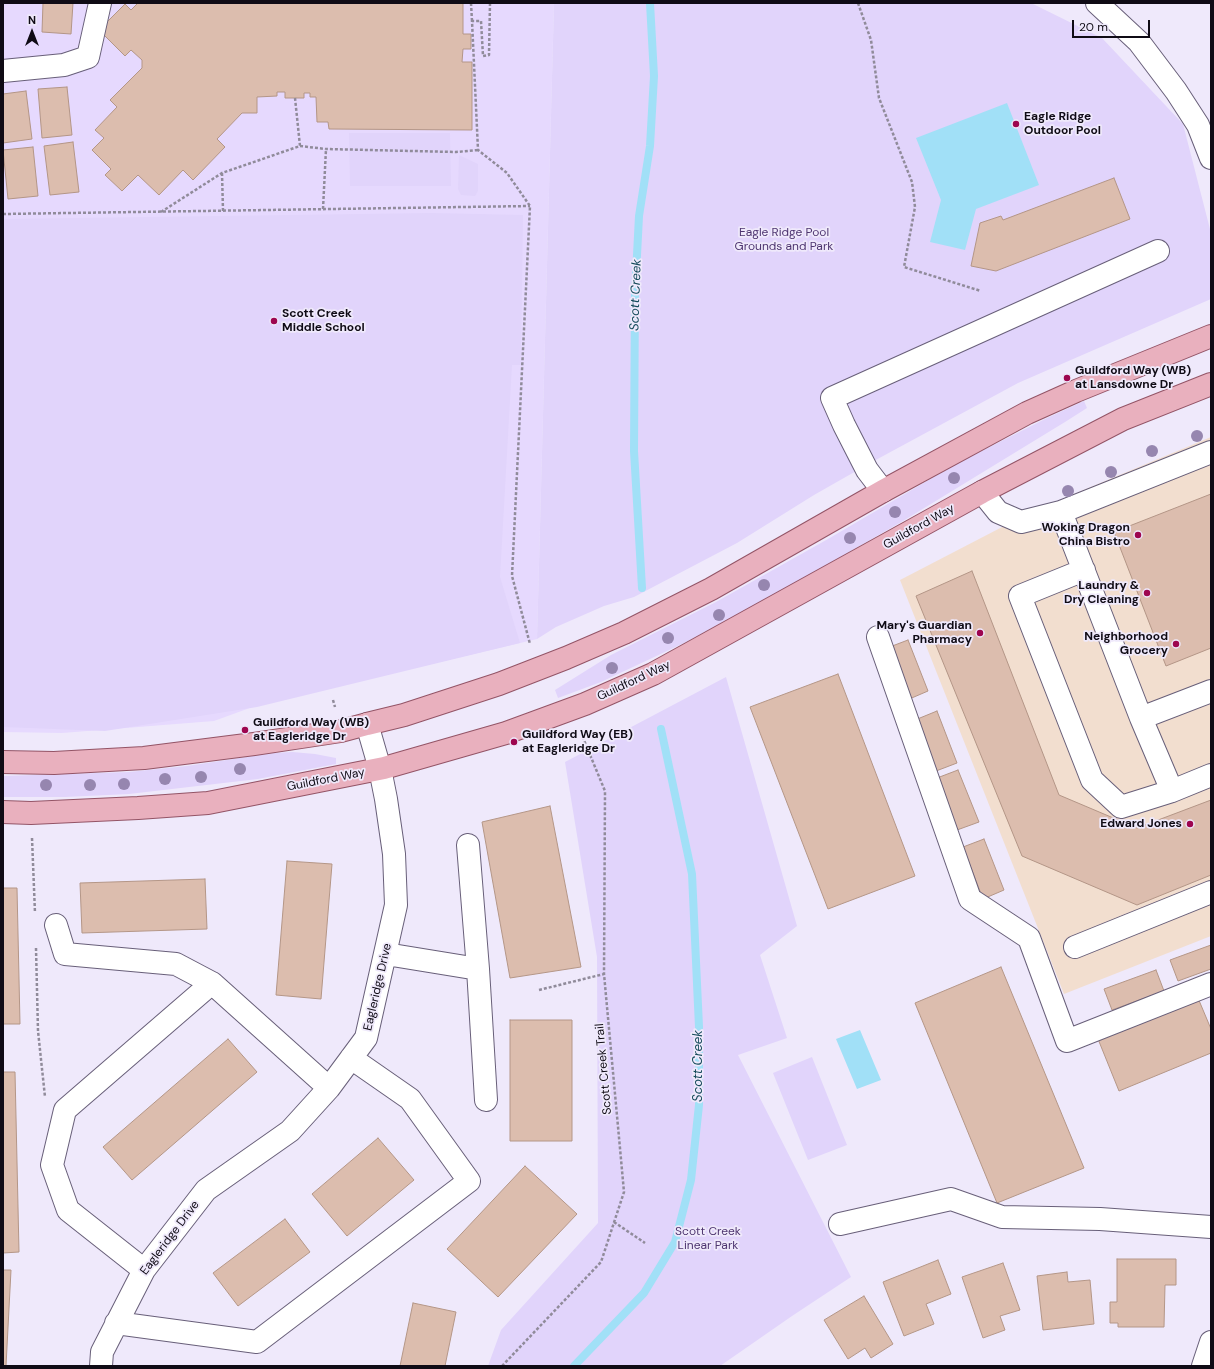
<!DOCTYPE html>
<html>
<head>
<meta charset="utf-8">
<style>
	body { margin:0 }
	#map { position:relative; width:1214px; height:1369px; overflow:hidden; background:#efe9fb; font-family:"DM Sans",sans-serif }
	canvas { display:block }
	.frame { position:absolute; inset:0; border:4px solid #0f0b15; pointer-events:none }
	.north { position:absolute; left:12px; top:12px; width:40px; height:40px; -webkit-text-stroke:3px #efe9fb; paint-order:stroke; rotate:0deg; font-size:11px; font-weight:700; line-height:16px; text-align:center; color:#0f0b15 }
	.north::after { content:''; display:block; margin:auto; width:14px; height:18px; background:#0f0b15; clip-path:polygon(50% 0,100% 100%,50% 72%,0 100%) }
	.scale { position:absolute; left:1072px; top:20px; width:78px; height:18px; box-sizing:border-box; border:2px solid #0f0b15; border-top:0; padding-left:5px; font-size:12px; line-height:14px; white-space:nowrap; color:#0f0b15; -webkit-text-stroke:3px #efe9fb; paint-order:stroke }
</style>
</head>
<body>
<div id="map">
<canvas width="1214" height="1369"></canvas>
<div class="frame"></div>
<div class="north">N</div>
<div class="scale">20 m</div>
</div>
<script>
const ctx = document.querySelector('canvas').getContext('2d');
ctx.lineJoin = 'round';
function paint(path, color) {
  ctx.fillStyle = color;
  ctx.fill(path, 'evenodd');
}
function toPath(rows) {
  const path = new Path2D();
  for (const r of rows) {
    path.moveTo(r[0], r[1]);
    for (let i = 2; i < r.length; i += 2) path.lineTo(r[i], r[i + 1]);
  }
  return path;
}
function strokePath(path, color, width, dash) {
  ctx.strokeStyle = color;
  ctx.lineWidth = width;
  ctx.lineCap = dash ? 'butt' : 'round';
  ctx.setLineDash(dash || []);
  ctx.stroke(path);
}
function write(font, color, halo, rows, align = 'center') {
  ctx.font = font + ' "DM Sans",sans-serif';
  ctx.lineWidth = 3.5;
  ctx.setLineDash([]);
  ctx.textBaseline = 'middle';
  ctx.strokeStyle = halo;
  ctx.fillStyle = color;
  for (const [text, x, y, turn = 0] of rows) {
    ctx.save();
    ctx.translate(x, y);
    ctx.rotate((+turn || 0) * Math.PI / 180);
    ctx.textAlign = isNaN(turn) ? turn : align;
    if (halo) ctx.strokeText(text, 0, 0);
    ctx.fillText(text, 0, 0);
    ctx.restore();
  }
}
const commercial = toPath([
	[1211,437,1211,936,1064,994,900,580,1033,511]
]);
const built = toPath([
	[3,3,554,3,537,639,258,705,214,721,62,733,3,732]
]);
const green = toPath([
	[554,3,1031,3,1102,38,1183,124,1211,233,1211,299,1018,383,872,462,814,495,737,543,634,597,604,606,556,627,537,639],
	[349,133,450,133,451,186,350,186],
	[459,155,478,164,478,191,475,196,461,195,458,189],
	[432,213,523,215,521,365,512,365,500,577,520,643,257,707,105,731,3,727,3,219],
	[1084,401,1087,408,1065,422,903,521,790,586,684,643,601,682,558,698,555,690,611,655,716,602,828,539,956,464,1047,418],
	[726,677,797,926,760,955,787,1038,738,1055,851,1277,792,1316,720,1366,488,1366,501,1330,598,1223,597,957,565,762],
	[292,752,315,754,336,758,336,764,258,779,129,794,65,797,3,797,3,776,129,772,187,766,273,753],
	[812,1057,847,1145,808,1160,773,1073]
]);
const water = toPath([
	[1007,103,1039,185,976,209,965,250,930,242,941,200,916,138],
	[860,1030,881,1080,857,1089,836,1039]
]);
const stream = toPath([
	[642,588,634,451,635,294,639,216,650,146,654,76,650,3],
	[574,1366,644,1293,675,1242,691,1180,699,1105,699,1027,692,874,661,729]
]);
const building = toPath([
	[43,3,73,3,71,34,42,32,43,3],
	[138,3,463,3,463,34,471,34,471,49,463,49,462,62,472,62,472,130,329,129,328,122,317,122,316,97,310,97,310,93,304,93,304,98,285,98,285,92,277,92,277,96,257,97,257,113,242,113,217,139,225,147,193,180,183,170,159,195,138,175,122,191,105,175,111,169,92,150,104,138,95,130,117,107,110,100,142,68,142,60,131,50,125,56,99,30,125,4,131,10,138,3],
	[67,87,72,135,42,138,38,89,67,87],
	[26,91,32,139,3,143,3,94,26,91],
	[73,142,79,192,50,195,44,146,73,142],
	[33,147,38,196,8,199,3,150,33,147],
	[1114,178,1130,219,996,271,971,266,980,223,1001,216,1003,220,1114,178],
	[1211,494,1211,648,1166,666,1114,532,1211,494],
	[972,571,1059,795,1137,828,1211,800,1211,875,1137,905,1022,856,916,596,972,571],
	[908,640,928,691,907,700,887,648,908,640],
	[838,674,915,876,828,909,750,707,838,674],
	[937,711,957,763,936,771,915,720,937,711],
	[958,770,979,822,957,830,937,778,958,770],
	[550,806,581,967,510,978,482,822,550,806],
	[984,839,1004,890,983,899,963,847,984,839],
	[287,861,332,864,321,999,276,995,287,861],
	[205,879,207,929,82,933,80,883,205,879],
	[3,888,17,888,20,1024,3,1024,3,888],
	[1211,945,1211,969,1178,981,1170,960,1211,945],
	[1001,967,1084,1168,997,1203,915,1003,1001,967],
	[1156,970,1164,991,1112,1010,1104,989,1156,970],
	[1198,998,1211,1029,1211,1053,1119,1091,1098,1039,1198,998],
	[510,1020,572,1020,572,1141,510,1141,510,1020],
	[228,1039,257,1072,132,1180,103,1147,228,1039],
	[3,1072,15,1072,19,1252,3,1253,3,1072],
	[378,1138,414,1180,347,1236,312,1194,378,1138],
	[525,1166,577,1214,498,1297,447,1249,525,1166],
	[285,1219,310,1252,238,1306,213,1273,285,1219],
	[1117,1259,1176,1259,1176,1285,1165,1285,1164,1327,1118,1327,1118,1323,1110,1323,1110,1302,1117,1302,1117,1259],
	[938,1260,951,1294,926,1304,934,1324,904,1336,883,1282,938,1260],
	[1003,1263,1020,1310,1000,1316,1005,1330,983,1338,962,1277,1003,1263],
	[3,1270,11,1270,6,1366,3,1366,3,1270],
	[1067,1272,1068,1282,1090,1280,1094,1324,1043,1330,1037,1276,1067,1272],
	[864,1296,893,1344,871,1358,865,1348,848,1359,824,1320,864,1296],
	[413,1303,456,1312,445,1366,400,1366,413,1303]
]);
const path = toPath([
	[471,3,472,21],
	[490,3,489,55,483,56,481,21,472,21,478,150,507,173,530,206,512,576,530,644],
	[858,3,871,40,879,98,912,182,915,207,904,267,981,291],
	[295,98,300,146],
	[222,173,223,211],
	[323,209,326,149],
	[161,212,222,173,300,146,326,149,456,152,478,150],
	[3,214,530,206],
	[333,700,335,707],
	[32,838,35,913],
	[36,948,38,1031,45,1097],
	[539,990,604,974],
	[614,1222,645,1243],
	[502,1366,601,1262,624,1192,604,974,605,791,581,733]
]);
const minor = toPath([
	[1097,3,1139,42,1176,91,1198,125,1211,158],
	[3,71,64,65,88,57,100,3],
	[883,491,867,470,844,425,832,398,1158,251],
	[982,492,998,512,1021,522,1061,512,1211,452],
	[1061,512,1141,718,1172,791,1211,775],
	[1084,570,1020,596,1092,780,1121,807,1172,791],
	[878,637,970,899,1029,938,1067,1041,1211,984],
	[1141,718,1211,691],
	[468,845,478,969,486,1100],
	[56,925,65,954,176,964,212,983,329,1088],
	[1075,947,1211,892],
	[386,954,478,969],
	[840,1224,951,1199,1002,1217,1100,1219,1211,1227],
	[144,1270,68,1210,52,1165,65,1110,212,983],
	[116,1323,257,1342,469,1181,410,1099,351,1058],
	[101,1366,102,1352,144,1270,206,1190,290,1131,329,1088,366,1038,396,905,394,854,386,799,380,769,367,724],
	[1203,1366,1211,1342]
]);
const major = toPath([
	[3,762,54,763,144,758,254,744,341,731,367,724,404,715,499,684,566,658,624,633,711,589,883,491,1027,413,1076,391,1211,336],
	[3,812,31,813,138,808,208,803,384,768,506,733,585,704,653,674,982,492,1123,419,1211,384]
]);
const trees = [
	[1197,436],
	[1152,451],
	[1111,472],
	[954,478],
	[1068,491],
	[895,512],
	[850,538],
	[764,585],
	[719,615],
	[668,638],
	[612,668],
	[240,769],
	[201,777],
	[165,779],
	[124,784],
	[46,785],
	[90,785]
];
const markers = [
	[1016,124,4,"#9d054f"],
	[274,321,4,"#9d054f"],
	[1067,378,4,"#9d054f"],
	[1138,535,4,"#9d054f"],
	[1147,593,4,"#9d054f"],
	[980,633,4,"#9d054f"],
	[1176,644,4,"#9d054f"],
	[245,730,4,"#9d054f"],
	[514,742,4,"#9d054f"],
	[1190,824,4,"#9d054f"]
];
const poiNames = [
	["Eagle Ridge",1024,117],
	["Outdoor Pool",1024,131],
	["Scott Creek",282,314],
	["Middle School",282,328],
	["Guildford Way (WB)",1075,371],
	["at Lansdowne Dr",1075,385],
	["Woking Dragon",1130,528,"right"],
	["China Bistro",1130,542,"right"],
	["Laundry &",1139,586,"right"],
	["Dry Cleaning",1139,600,"right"],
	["Mary's Guardian",972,626,"right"],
	["Pharmacy",972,640,"right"],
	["Neighborhood",1168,637,"right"],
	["Grocery",1168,651,"right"],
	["Guildford Way (WB)",253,723],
	["at Eagleridge Dr",253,737],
	["Guildford Way (EB)",522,735],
	["at Eagleridge Dr",522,749],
	["Edward Jones",1182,824,"right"]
];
const parkNames = [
	["Eagle Ridge Pool",784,233],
	["Grounds and Park",784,247],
	["Scott Creek",708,1232],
	["Linear Park",708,1246]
];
const streetNames = [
	["Guildford Way",919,527,-29],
	["Guildford Way",634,681,-25],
	["Guildford Way",326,780,-11],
	["Eagleridge Drive",378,987,-77],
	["Scott Creek Trail",604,1069,-95],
	["Eagleridge Drive",170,1238,-53]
];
const waterNames = [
	["Scott Creek",636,295,-88],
	["Scott Creek",699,1066,-90]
];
paint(commercial, '#f2decf');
paint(built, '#e6d9fe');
paint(green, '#e1d4fb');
paint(water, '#a1e0f7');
strokePath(stream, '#a1e0f7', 8);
paint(building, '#dcbdae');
strokePath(building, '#b49687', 1);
strokePath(minor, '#685f79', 24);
strokePath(major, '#935466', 24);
strokePath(path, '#908b9a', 2.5, [3, 2]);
strokePath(minor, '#fff', 22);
strokePath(major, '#e9b0be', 22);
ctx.fillStyle = '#9686af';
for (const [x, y] of trees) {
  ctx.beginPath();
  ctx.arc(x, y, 6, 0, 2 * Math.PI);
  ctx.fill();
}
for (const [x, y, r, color] of markers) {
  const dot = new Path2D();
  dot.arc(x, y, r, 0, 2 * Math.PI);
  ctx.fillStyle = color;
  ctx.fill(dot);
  strokePath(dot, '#efe9fb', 1.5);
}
write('bold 12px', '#0f0b15', '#efe9fb', poiNames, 'left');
write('12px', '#4e3570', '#efe9fb', parkNames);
write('12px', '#0f0b15', '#efe9fb', streetNames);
write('italic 13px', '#174c5c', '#efe9fb', waterNames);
</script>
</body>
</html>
